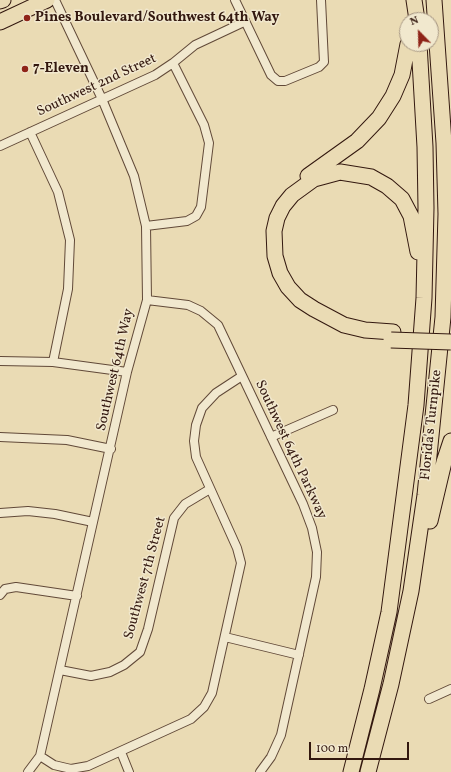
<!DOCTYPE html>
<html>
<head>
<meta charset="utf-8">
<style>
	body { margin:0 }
	#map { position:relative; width:451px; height:772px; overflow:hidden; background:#eadbb4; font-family:Vollkorn,serif }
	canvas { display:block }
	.north { position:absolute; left:399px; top:12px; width:40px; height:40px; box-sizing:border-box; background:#f1e8ce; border:1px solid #a59582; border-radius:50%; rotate:337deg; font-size:11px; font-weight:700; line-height:16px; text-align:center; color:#33180f }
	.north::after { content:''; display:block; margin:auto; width:14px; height:18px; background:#8f2418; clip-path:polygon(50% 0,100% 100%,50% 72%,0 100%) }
	.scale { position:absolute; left:309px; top:742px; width:100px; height:18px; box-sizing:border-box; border:2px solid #33180f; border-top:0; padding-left:5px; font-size:12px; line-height:14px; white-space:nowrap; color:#33180f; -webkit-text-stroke:3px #f1e8ce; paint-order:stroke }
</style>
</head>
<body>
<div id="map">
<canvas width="451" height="772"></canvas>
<div class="north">N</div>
<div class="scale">100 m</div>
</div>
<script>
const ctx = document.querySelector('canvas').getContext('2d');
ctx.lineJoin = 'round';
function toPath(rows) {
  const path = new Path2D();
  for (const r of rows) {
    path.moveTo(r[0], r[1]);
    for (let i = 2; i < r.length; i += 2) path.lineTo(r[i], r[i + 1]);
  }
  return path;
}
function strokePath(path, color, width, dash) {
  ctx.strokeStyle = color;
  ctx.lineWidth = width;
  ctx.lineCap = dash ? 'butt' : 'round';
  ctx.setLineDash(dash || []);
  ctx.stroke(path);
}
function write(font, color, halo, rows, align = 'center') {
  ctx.font = font + ' Vollkorn,serif';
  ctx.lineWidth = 3;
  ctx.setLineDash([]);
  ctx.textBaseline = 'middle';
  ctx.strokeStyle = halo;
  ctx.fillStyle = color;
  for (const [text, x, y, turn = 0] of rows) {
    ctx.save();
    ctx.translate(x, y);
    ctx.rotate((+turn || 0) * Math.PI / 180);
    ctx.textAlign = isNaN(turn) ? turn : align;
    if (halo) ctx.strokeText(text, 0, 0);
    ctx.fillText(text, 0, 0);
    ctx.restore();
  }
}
const street = toPath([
	[235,0,271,75,278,81,285,81,319,67,324,62,321,0],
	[30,132,58,192,70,240,68,289,53,362],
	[0,146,155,75,173,63,195,45,244,22],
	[146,226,187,221,196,216,201,207,209,143,204,125,173,63],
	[147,300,188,305,201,311,218,325,303,504,312,528,317,552,316,577,281,735,271,757,260,772],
	[0,361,53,362,127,372],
	[0,437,67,440,111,449],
	[271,437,333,410],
	[0,513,28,511,55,514,93,522],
	[0,595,5,589,16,587,77,596],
	[225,637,299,655],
	[60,670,91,676,110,672,124,665,140,652,148,629,174,518,185,504,210,489],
	[429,699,451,689],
	[121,752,129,772],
	[40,756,127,372,147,300,146,226,134,176,102,99,55,0],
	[28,772,40,756,54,765,71,769,88,766,191,719,204,707,212,693,241,563,237,548,196,457,194,441,196,425,202,408,216,393,242,376]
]);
const highway = toPath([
	[414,0,417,20],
	[0,1,3,0],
	[0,22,47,0],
	[308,176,357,141,379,118,393,96,402,75,408,44],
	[393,332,365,330,344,325,314,309,300,300,288,287,280,273,275,256,274,231,277,218,283,206,292,195,314,179,340,172,371,177,387,186,402,199,411,216,418,252],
	[430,521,444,462,451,441],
	[351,772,372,689,389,612,416,405,424,298,426,208,425,147,419,44],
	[368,772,391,684,411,591,425,495,443,317,446,214,444,143,434,0]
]);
const highwayBridge = toPath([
	[391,340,451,342]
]);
const markers = [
	[27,18,4,"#8f2418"],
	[25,69,4,"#8f2418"]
];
const poiNames = [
	["Pines Boulevard/Southwest 64th Way",35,18],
	["7-Eleven",33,69]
];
const streetNames = [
	["Southwest 2nd Street",97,86,-25],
	["Southwest 64th Way",116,370,-77],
	["Florida's Turnpike",432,425,-84],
	["Southwest 64th Parkway",290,450,65],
	["Southwest 7th Street",146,578,-75]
];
strokePath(street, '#614938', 10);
strokePath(highway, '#33180f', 17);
strokePath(street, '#f1e8ce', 8);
strokePath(highway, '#eadbb4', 15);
strokePath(highwayBridge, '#33180f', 17, []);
strokePath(highwayBridge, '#eadbb4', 15);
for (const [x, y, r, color] of markers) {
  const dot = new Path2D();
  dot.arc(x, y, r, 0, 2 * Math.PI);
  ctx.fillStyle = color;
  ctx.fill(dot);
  strokePath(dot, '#f1e8ce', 1.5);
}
write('bold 14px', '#33180f', '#f1e8ce', poiNames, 'left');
write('14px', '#33180f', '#f1e8ce', streetNames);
</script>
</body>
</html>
